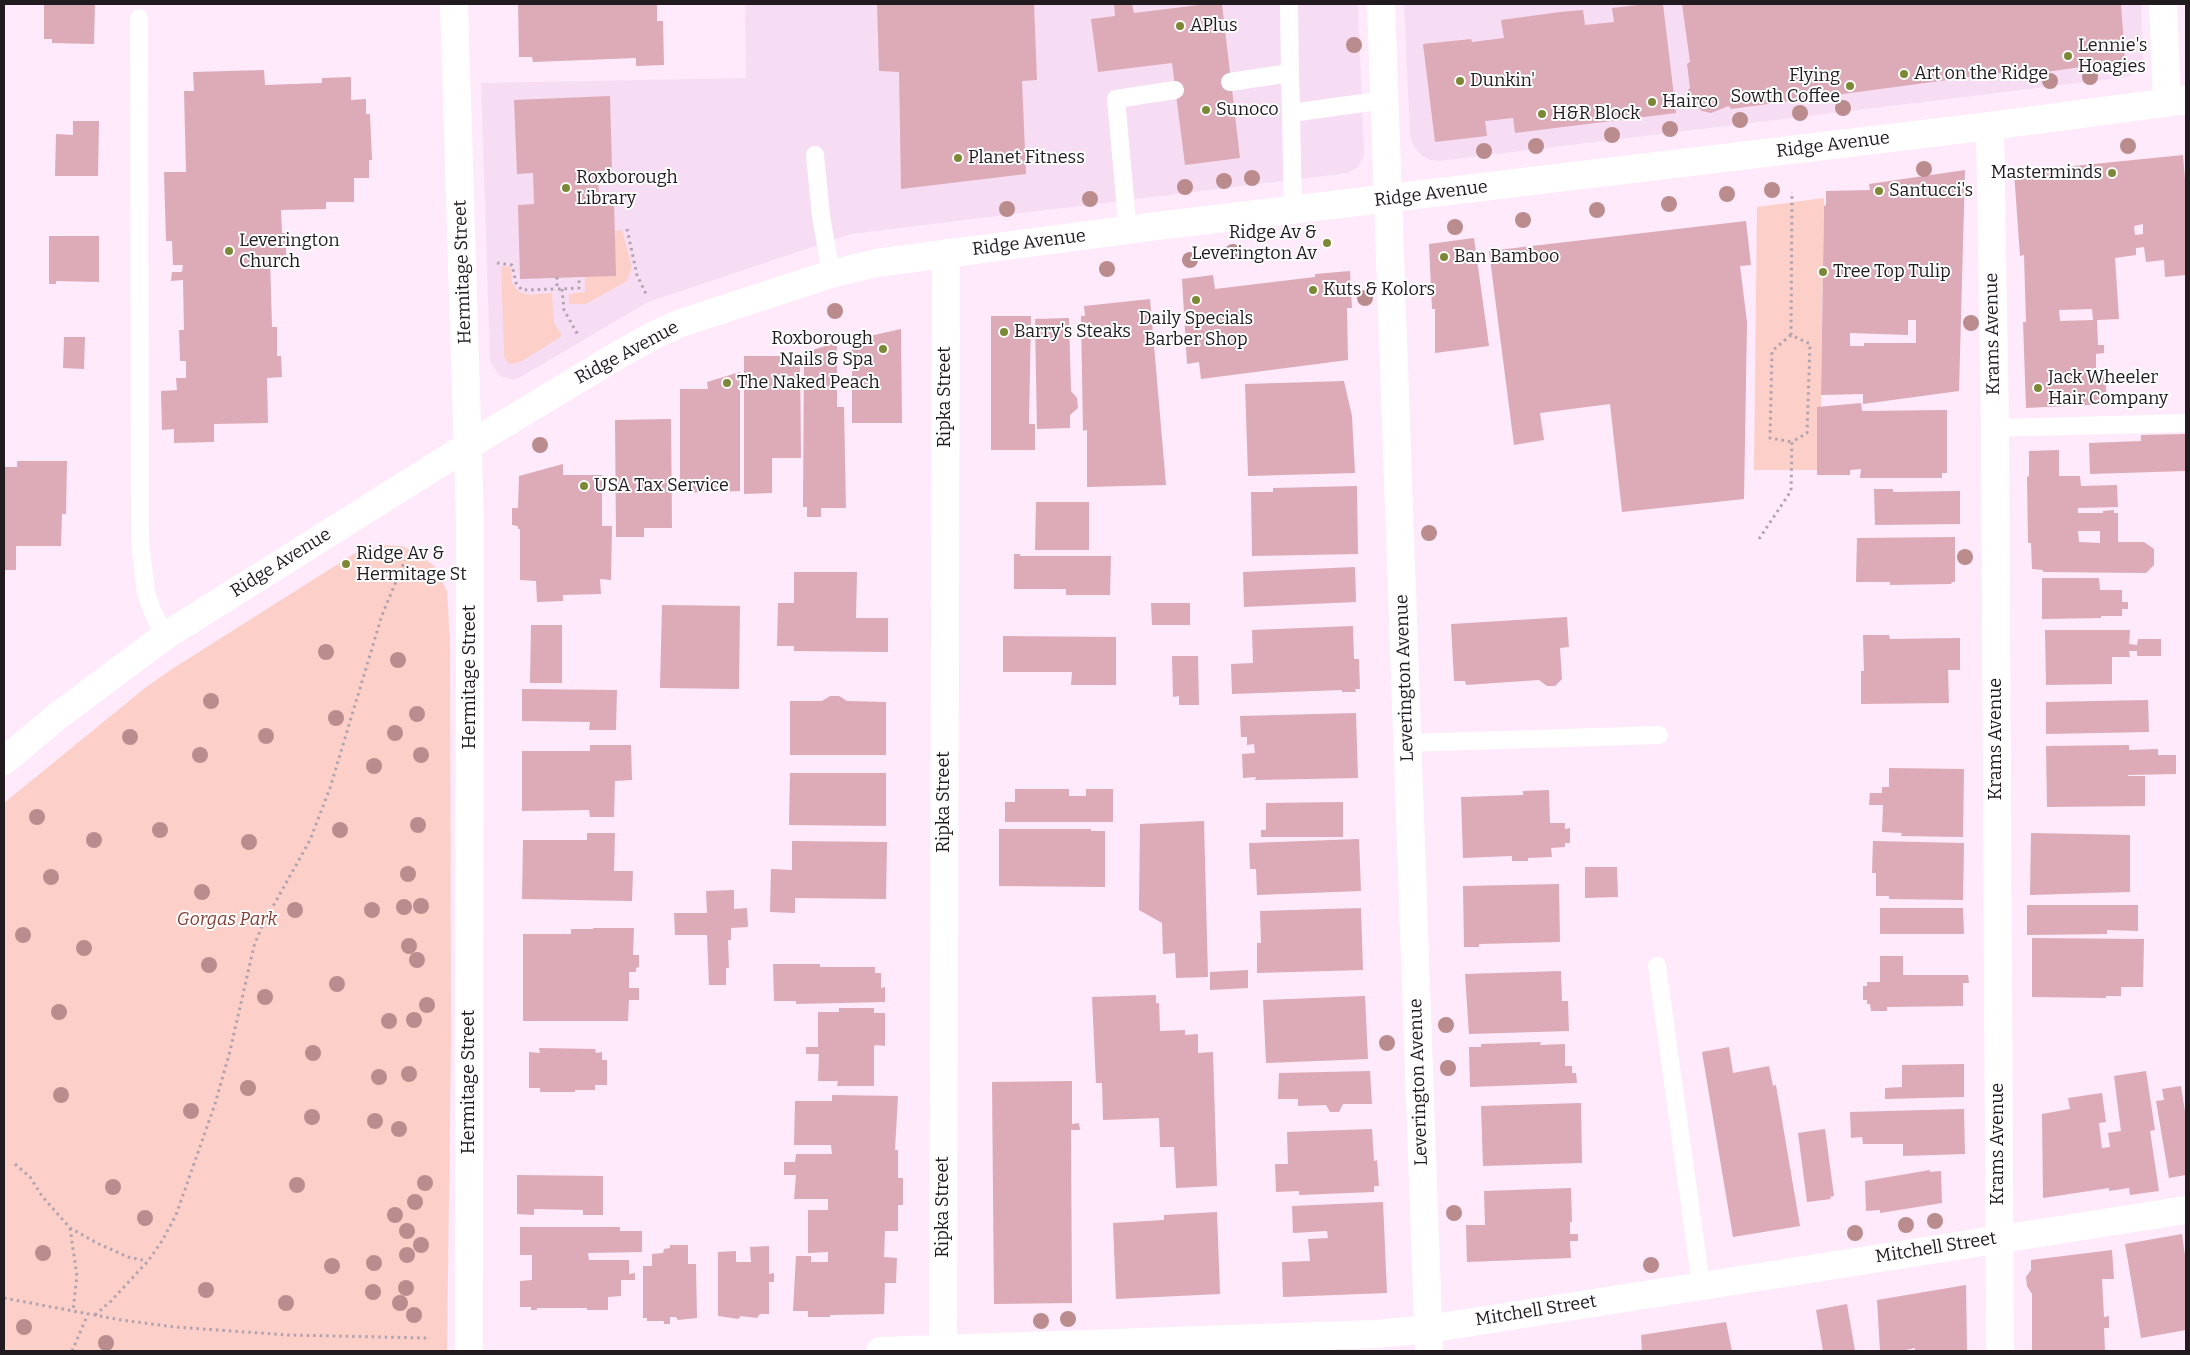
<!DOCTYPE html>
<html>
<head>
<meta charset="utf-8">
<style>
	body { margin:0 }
	#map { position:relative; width:2190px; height:1355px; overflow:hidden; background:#feeafa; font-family:Bitter,serif }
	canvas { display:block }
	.frame { position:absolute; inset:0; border:5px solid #211b20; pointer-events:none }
</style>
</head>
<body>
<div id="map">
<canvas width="2190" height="1355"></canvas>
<div class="frame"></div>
</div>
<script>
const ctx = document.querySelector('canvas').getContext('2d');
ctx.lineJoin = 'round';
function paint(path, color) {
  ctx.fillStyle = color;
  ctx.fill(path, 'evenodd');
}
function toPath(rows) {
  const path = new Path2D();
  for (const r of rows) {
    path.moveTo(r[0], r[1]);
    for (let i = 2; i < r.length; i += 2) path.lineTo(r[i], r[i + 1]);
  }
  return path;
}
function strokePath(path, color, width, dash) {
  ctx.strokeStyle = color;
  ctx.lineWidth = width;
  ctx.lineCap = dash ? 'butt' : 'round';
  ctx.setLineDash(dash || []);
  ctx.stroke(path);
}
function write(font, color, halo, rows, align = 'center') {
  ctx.font = font + ' Bitter,serif';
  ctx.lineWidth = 4;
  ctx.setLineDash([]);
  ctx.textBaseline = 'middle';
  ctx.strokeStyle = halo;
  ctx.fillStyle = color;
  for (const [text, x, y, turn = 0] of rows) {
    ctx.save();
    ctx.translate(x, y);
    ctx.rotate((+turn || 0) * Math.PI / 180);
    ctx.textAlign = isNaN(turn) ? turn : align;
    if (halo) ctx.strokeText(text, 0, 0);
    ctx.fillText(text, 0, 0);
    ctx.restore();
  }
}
const built = toPath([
	[745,4,1358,4,1364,156,1358,167,1348,173,851,234,648,302,519,378,513,380,500,376,491,364,490,358,481,83,746,78],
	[1404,4,2141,4,2143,61,2135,73,2128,77,1439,161,1430,160,1421,155,1414,146,1410,136]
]);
const green = toPath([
	[1824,198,1821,395,1821,407,1817,408,1817,470,1754,470,1757,207],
	[622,230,632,267,627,281,586,304,569,304,569,294,585,292,585,277,615,231],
	[501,266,510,267,511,269,512,283,519,292,529,295,552,293,554,323,562,336,522,361,512,364,508,363,504,356],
	[383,545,402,546,419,554,434,566,447,591,450,644,451,1037,447,1351,4,1351,4,803,145,688,172,669,357,552]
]);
const building = toPath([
	[52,4,95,4,94,44,52,43,52,39,44,39,44,5],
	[518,4,657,4,657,21,663,21,664,65,636,66,636,58,533,62,532,57,519,57],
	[877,4,1034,4,1037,80,1022,81,1026,174,901,189,899,72,879,71],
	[1114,4,1132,4,1134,13,1207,4,1222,4,1240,158,1185,165,1172,63,1098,72,1091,19,1115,16],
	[1647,4,1663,4,1676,113,1515,133,1513,118,1485,121,1487,136,1435,142,1423,44,1471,39,1472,42,1504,38,1501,20,1560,12,1583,10,1585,25,1614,22,1612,8],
	[1682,4,2121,4,2125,61,2038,73,2037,68,1731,109,1729,106,1726,107,1711,113,1702,111,1695,105,1688,90,1690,88,1687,64,1690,62],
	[264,70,265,85,322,83,322,78,351,77,351,100,366,99,366,114,370,114,372,160,369,160,369,178,354,178,354,202,326,202,326,209,281,210,282,233,286,233,286,261,270,261,272,327,277,327,277,356,281,356,282,377,267,378,268,423,214,424,214,442,174,443,174,429,162,430,161,391,177,390,176,378,186,378,186,361,180,361,179,330,184,330,183,280,171,281,172,272,182,272,183,265,173,265,172,241,166,241,164,172,186,172,184,91,194,91,193,72],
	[610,96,612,170,598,171,599,202,614,202,616,276,520,279,518,205,534,204,533,173,517,174,514,100],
	[73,121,99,121,98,176,55,176,56,134,73,135],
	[2183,155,2186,192,2186,275,2165,277,2164,260,2146,262,2144,247,2136,248,2136,255,2115,258,2119,319,2097,320,2098,345,2104,345,2104,353,2096,354,2096,369,2104,369,2105,372,2107,404,2026,408,2023,322,2026,322,2024,255,2020,256,2014,172],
	[2143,224,2143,234,2135,235,2134,226],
	[2092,309,2093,320,2060,321,2059,310],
	[1965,170,1959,391,1863,404,1863,394,1821,395,1824,206,1826,205,1826,191,1870,190,1869,184],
	[1908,320,1916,320,1916,343,1864,343,1864,346,1850,346,1850,333,1908,335],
	[1746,221,1751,265,1740,266,1747,322,1744,499,1622,512,1610,404,1540,413,1544,440,1514,445,1489,251],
	[49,236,99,236,99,282,56,281,56,284,49,284],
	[1474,238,1489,346,1435,353,1435,309,1432,309,1429,244],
	[1350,271,1352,308,1347,308,1348,360,1201,379,1199,362,1187,364,1182,279,1213,275,1215,289,1315,277,1315,274],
	[1150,299,1166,485,1087,487,1087,430,1083,431,1081,316,1085,316,1084,306],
	[991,316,1031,316,1029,424,1035,424,1035,450,991,450],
	[1069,318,1071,391,1077,398,1078,408,1070,415,1070,428,1037,429,1035,319],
	[901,329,902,423,852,423,852,340],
	[64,337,85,337,84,369,63,368],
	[837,342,837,407,844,407,846,508,821,508,821,517,807,517,807,507,803,507,804,353],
	[744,356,800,356,801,458,772,458,772,493,744,494],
	[740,372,740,491,680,493,680,389,708,389,707,382],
	[1344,381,1352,416,1355,473,1248,476,1245,384],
	[1861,403,1862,411,1947,410,1947,473,1942,473,1942,478,1860,478,1861,469,1850,470,1850,475,1817,475,1817,407],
	[671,419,672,528,644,528,644,537,616,537,615,420],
	[2186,434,2186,471,2090,474,2089,443,2141,441,2141,435],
	[2059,450,2059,476,2080,476,2081,486,2117,485,2118,507,2078,508,2078,513,2103,513,2103,511,2114,510,2114,513,2118,513,2118,542,2144,542,2154,549,2154,565,2146,573,2043,572,2043,570,2032,569,2031,543,2028,543,2027,477,2029,476,2029,451],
	[2078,531,2100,531,2100,543,2079,542],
	[17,461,67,461,66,514,62,514,61,546,16,546,16,570,4,570,4,467,17,467],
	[563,464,563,475,602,475,602,526,612,526,611,580,600,579,601,594,563,595,563,601,537,602,536,581,520,580,520,529,518,529,518,526,512,525,512,508,518,508,519,476],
	[1357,486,1358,554,1252,556,1251,492,1273,492,1273,488],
	[1874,489,1893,489,1893,492,1960,491,1960,524,1875,525],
	[1036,502,1089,502,1089,550,1035,550],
	[1955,537,1955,582,1952,582,1951,584,1890,585,1890,582,1856,582,1857,538],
	[1014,554,1020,554,1020,556,1111,556,1110,595,1066,595,1066,589,1014,589],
	[1355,567,1356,602,1244,607,1243,572],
	[794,572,857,572,856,618,888,618,888,652,794,651,794,646,777,646,778,603,794,603],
	[2042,578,2099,578,2100,590,2122,590,2122,602,2128,602,2128,609,2122,609,2122,616,2101,616,2101,618,2042,619],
	[1151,603,1190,603,1190,625,1152,625],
	[662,605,740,606,739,689,660,688],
	[1567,617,1569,647,1560,648,1562,679,1555,686,1547,686,1539,680,1466,685,1465,681,1454,681,1451,624],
	[531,625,562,625,562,683,530,683],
	[1353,626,1354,659,1359,659,1360,689,1355,689,1356,692,1342,692,1342,690,1232,694,1231,664,1253,663,1252,630],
	[2045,630,2130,630,2129,644,2137,645,2138,639,2161,639,2161,656,2137,656,2137,651,2129,651,2130,657,2112,657,2112,684,2046,685],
	[1863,635,1889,635,1890,639,1960,638,1960,670,1948,670,1949,703,1861,704,1861,671,1864,671],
	[1003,636,1116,637,1116,685,1071,685,1072,672,1003,672],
	[1172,656,1198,656,1199,705,1179,705,1179,696,1173,697],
	[522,689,617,690,616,730,589,730,590,722,522,721],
	[830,696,839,696,847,701,886,702,886,755,790,755,790,701,822,701],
	[2148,700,2149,732,2046,734,2046,702],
	[1356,713,1358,778,1255,780,1256,777,1243,778,1242,754,1255,753,1254,744,1247,745,1247,737,1241,737,1240,716],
	[590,745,631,745,632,780,615,781,614,817,590,817,589,810,522,811,522,751,590,751],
	[2129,745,2129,750,2158,749,2158,755,2176,755,2176,774,2128,775,2128,776,2145,776,2145,806,2047,807,2046,746],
	[1889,768,1964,769,1963,837,1901,836,1902,833,1882,832,1883,805,1869,805,1870,793,1882,793,1882,787,1889,787],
	[790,773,886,773,886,826,789,825],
	[1015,789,1069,789,1069,796,1086,796,1086,789,1113,789,1113,822,1005,822,1005,802,1015,802],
	[1549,790,1550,823,1565,823,1565,829,1570,828,1570,843,1565,843,1565,847,1551,848,1552,857,1528,858,1528,861,1512,861,1512,856,1463,858,1461,797,1523,795,1523,791],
	[1343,802,1343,837,1261,837,1261,830,1266,830,1266,803],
	[1204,821,1208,977,1176,978,1175,953,1163,954,1162,923,1139,910,1140,824],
	[999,829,1091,829,1091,831,1105,831,1105,887,999,886],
	[587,833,615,833,614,871,633,871,632,901,522,899,523,840,587,840],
	[2031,833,2130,835,2130,892,2030,895],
	[1359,839,1361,891,1257,895,1256,869,1250,869,1249,843],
	[792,841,887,842,886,899,795,898,795,913,770,912,771,869,792,870],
	[1873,841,1964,843,1963,900,1889,899,1889,896,1876,896,1876,873,1872,873],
	[1585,867,1617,867,1618,897,1585,898],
	[1559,884,1560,942,1479,944,1479,947,1464,947,1463,886],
	[734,890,734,909,747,908,748,927,731,928,731,940,728,940,729,968,726,968,726,985,709,985,707,935,675,935,674,913,707,913,706,891],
	[2027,905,2138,905,2138,931,2107,930,2107,934,2027,935],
	[1361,908,1363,970,1257,973,1257,943,1261,943,1260,911],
	[1880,908,1963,908,1964,934,1880,934],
	[593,928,634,928,633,955,639,955,639,967,636,968,636,972,629,972,629,988,639,988,639,1000,629,1000,628,1021,523,1021,523,934,571,934,571,929,593,929],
	[2032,938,2144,939,2143,987,2121,987,2121,996,2106,996,2106,998,2032,997],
	[1880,956,1903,956,1903,975,1968,975,1969,983,1963,983,1963,1006,1887,1007,1887,1011,1871,1011,1870,1004,1867,1004,1867,1000,1863,1000,1863,986,1867,986,1867,982,1880,982],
	[773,964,820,964,820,967,875,967,875,973,881,973,881,988,885,987,885,1002,796,1004,796,1001,774,1001],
	[1248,970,1248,988,1210,990,1210,972],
	[1561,971,1562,1001,1568,1001,1569,1031,1469,1034,1465,974],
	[1156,995,1156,1003,1159,1003,1160,1031,1185,1030,1185,1035,1198,1034,1198,1053,1213,1052,1217,1186,1176,1188,1174,1147,1160,1147,1159,1118,1103,1120,1102,1083,1096,1083,1092,997],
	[1365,996,1368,1059,1266,1063,1263,1000],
	[839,1008,874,1008,874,1013,885,1013,885,1046,875,1045,874,1047,874,1086,837,1086,838,1081,818,1081,819,1054,806,1054,806,1047,818,1047,818,1012,839,1012],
	[1541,1042,1540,1045,1565,1044,1565,1066,1572,1066,1572,1073,1576,1073,1577,1083,1470,1087,1469,1047,1481,1047,1481,1044],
	[1729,1047,1733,1073,1769,1066,1773,1086,1776,1085,1800,1226,1733,1237,1702,1052],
	[539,1048,595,1049,596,1053,602,1052,602,1060,607,1060,607,1085,595,1085,595,1090,575,1090,575,1092,540,1092,540,1088,529,1088,529,1052,540,1053],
	[1964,1064,1964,1097,1885,1099,1885,1088,1902,1087,1902,1065],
	[1370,1071,1372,1104,1343,1104,1339,1112,1330,1112,1326,1105,1298,1106,1298,1099,1278,1099,1279,1073],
	[2146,1071,2155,1130,2150,1131,2159,1191,2130,1195,2129,1188,2109,1191,2109,1188,2043,1198,2042,1114,2070,1109,2068,1098,2102,1093,2106,1122,2099,1123,2102,1148,2110,1147,2108,1133,2121,1131,2114,1076],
	[1072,1081,1072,1124,1079,1123,1080,1130,1071,1130,1072,1303,994,1304,992,1082],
	[2181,1086,2186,1118,2186,1175,2169,1178,2156,1101,2164,1100,2162,1089],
	[832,1095,898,1096,895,1150,898,1150,898,1178,903,1178,903,1205,898,1205,898,1231,885,1231,884,1257,897,1258,896,1283,885,1283,884,1314,830,1315,830,1317,808,1317,808,1311,793,1311,796,1256,811,1256,811,1262,828,1262,828,1252,808,1253,808,1210,828,1210,828,1199,794,1199,796,1175,784,1175,784,1162,795,1162,796,1154,832,1154,831,1145,794,1145,795,1101,832,1101],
	[1581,1103,1582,1163,1483,1166,1481,1106],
	[1964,1109,1965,1154,1903,1156,1903,1144,1863,1144,1862,1137,1851,1138,1850,1112],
	[1372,1129,1374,1161,1377,1160,1379,1186,1374,1186,1374,1192,1299,1195,1299,1191,1276,1192,1275,1164,1288,1164,1287,1132],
	[1825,1129,1834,1196,1830,1197,1831,1199,1807,1202,1798,1133],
	[1930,1170,1930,1172,1941,1171,1942,1203,1880,1213,1880,1210,1866,1211,1865,1181],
	[517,1175,603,1176,603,1215,583,1215,583,1210,534,1209,534,1215,517,1214],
	[1571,1188,1572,1222,1570,1222,1570,1234,1578,1234,1578,1241,1570,1241,1571,1258,1467,1262,1466,1225,1485,1225,1484,1191],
	[1383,1202,1387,1293,1283,1297,1282,1262,1310,1261,1308,1239,1328,1238,1327,1231,1293,1233,1292,1206],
	[1217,1212,1220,1294,1116,1299,1113,1223,1164,1220,1164,1215],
	[520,1227,620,1227,620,1231,642,1231,642,1252,588,1253,589,1260,629,1260,629,1274,635,1273,635,1280,621,1280,621,1296,608,1297,608,1310,587,1310,587,1308,537,1308,537,1310,531,1310,531,1307,520,1307,520,1281,532,1280,532,1255,520,1255],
	[2182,1234,2186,1263,2186,1330,2141,1338,2125,1244],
	[670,1245,688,1245,688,1264,696,1264,697,1318,678,1320,676,1317,670,1317,670,1324,664,1324,664,1321,647,1321,647,1318,643,1318,643,1266,652,1266,652,1254,663,1253,664,1249,670,1248],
	[769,1246,769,1274,774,1273,774,1282,769,1282,769,1314,760,1314,757,1318,741,1316,738,1319,718,1316,718,1252,736,1251,736,1262,751,1262,750,1247],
	[2112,1250,2114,1279,2102,1279,2104,1317,2109,1316,2109,1328,2104,1328,2105,1351,2032,1351,2032,1294,2027,1286,2026,1277,2031,1270,2031,1260],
	[1966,1285,1967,1351,1915,1351,1915,1348,1901,1351,1880,1351,1877,1300],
	[1847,1304,1855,1351,1823,1351,1816,1310],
	[1726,1322,1732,1351,1642,1351,1641,1335]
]);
const path = toPath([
	[627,229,637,275,646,294],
	[497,263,512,265,516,283,522,290,557,289],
	[557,277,557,289,562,289,579,288,579,277],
	[562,289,564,310,578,335],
	[1791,335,1772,351,1770,438,1792,442],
	[1759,539,1791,491,1792,442,1807,433,1810,344,1791,335,1792,192],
	[15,1164,30,1177,42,1196,70,1228,99,1244,128,1257,147,1261],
	[70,1228,77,1276,73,1311],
	[4,1298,121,1320,175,1327,288,1335,428,1338],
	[95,1315,111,1301,148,1261,162,1241,176,1215,215,1104,230,1051,254,946,262,926,310,840,330,788,382,615,405,560],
	[72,1351,88,1314]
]);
const lane = toPath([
	[1289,4,1290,73],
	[139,18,140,542,146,593,154,615,165,636],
	[1230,82,1290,73,1291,113],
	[815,155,821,216,831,274],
	[1293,211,1291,113,1385,100],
	[1128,231,1116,99,1175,90],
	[1995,428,2186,423],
	[1407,743,1659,735],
	[1657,966,1701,1285]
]);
const street = toPath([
	[454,4,470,522,469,1351],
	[1381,4,1388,199],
	[2163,4,2167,103],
	[1990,126,1995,428,2000,1351],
	[880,1351,1377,1334,1428,1329,2186,1210],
	[943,1351,946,253]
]);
const secondary = toPath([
	[1388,199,1429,1351],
	[4,761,59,715,165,636,469,445,620,354,654,335,681,323,831,274,876,263,1157,226,1990,126,2186,100]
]);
const trees = [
	[1354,45],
	[2090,77],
	[2050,81],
	[1843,108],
	[1800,113],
	[1740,120],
	[1670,129],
	[1612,135],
	[1536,146],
	[2128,146],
	[1484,151],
	[1924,169],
	[1252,178],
	[1224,181],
	[1185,187],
	[1772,190],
	[1727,194],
	[1090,199],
	[1669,204],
	[1007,209],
	[1597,210],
	[1523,220],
	[1455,227],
	[1233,252],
	[1190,260],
	[1107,269],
	[1365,298],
	[835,311],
	[1971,323],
	[540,445],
	[1429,533],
	[1965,557],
	[326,652],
	[398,660],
	[211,701],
	[417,714],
	[336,718],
	[395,733],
	[266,736],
	[130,737],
	[200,755],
	[421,755],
	[374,766],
	[37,817],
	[418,825],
	[160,830],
	[340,830],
	[94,840],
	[249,842],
	[408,874],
	[51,877],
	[202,892],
	[421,906],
	[404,907],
	[295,910],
	[372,910],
	[23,935],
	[409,946],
	[84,948],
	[417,960],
	[209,965],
	[337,984],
	[265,997],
	[427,1005],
	[59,1012],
	[414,1020],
	[389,1021],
	[1446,1025],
	[1387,1043],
	[313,1053],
	[1448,1068],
	[409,1074],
	[379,1077],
	[248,1088],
	[61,1095],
	[191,1111],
	[312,1117],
	[375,1121],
	[399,1129],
	[425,1183],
	[297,1185],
	[113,1187],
	[415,1202],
	[1454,1213],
	[395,1215],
	[145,1218],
	[1935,1221],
	[1906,1225],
	[407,1231],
	[1855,1233],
	[421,1245],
	[43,1253],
	[407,1255],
	[374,1263],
	[1651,1265],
	[332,1266],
	[406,1288],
	[206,1290],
	[373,1292],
	[286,1303],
	[400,1303],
	[414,1315],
	[1068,1319],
	[1041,1321],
	[24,1327],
	[106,1343]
];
const markers = [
	[1180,26,5,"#7c8836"],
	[2068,56,5,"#7c8836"],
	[1904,74,5,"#7c8836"],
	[1460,81,5,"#7c8836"],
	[1850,86,5,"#7c8836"],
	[1652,102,5,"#7c8836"],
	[1206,110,5,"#7c8836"],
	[1542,114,5,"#7c8836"],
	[958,158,5,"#7c8836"],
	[2112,173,5,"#7c8836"],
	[566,188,5,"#7c8836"],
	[1879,191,5,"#7c8836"],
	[1327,243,5,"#7c8836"],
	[229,251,5,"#7c8836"],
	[1444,257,5,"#7c8836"],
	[1823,272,5,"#7c8836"],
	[1313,290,5,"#7c8836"],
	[1196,300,5,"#7c8836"],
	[1004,332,5,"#7c8836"],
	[883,349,5,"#7c8836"],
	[727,383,5,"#7c8836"],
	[2038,388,5,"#7c8836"],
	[584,486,5,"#7c8836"],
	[346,564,5,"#7c8836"]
];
const poiNames = [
	["APlus",1190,26],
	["Lennie's",2078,46],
	["Hoagies",2078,67],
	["Art on the Ridge",1914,74],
	["Flying",1840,76,"right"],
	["Sowth Coffee",1840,97,"right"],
	["Dunkin'",1470,81],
	["Hairco",1662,102],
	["Sunoco",1216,110],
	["H&R Block",1552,114],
	["Planet Fitness",968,158],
	["Masterminds",2102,173,"right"],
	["Roxborough",576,178],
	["Library",576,199],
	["Santucci's",1889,191],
	["Ridge Av &",1317,233,"right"],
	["Leverington Av",1317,254,"right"],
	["Leverington",239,241],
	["Church",239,262],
	["Ban Bamboo",1454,257],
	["Tree Top Tulip",1833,272],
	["Kuts & Kolors",1323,290],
	["Daily Specials",1196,319,"center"],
	["Barber Shop",1196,340,"center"],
	["Barry's Steaks",1014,332],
	["Roxborough",873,339,"right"],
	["Nails & Spa",873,360,"right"],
	["Jack Wheeler",2048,378],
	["Hair Company",2048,399],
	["The Naked Peach",737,383],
	["USA Tax Service",594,486],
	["Ridge Av &",356,554],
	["Hermitage St",356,575]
];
const streetNames = [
	["Ridge Avenue",1833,145,-7],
	["Ridge Avenue",1431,194,-7],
	["Ridge Avenue",1029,243,-7],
	["Hermitage Street",463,272,-92],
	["Krams Avenue",1993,334,-91],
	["Ridge Avenue",627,353,-28],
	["Ripka Street",945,397,-90],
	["Ridge Avenue",281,563,-32],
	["Hermitage Street",470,677,-90],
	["Leverington Avenue",1405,678,-92],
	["Krams Avenue",1996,739,-90],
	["Ripka Street",944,802,-90],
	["Hermitage Street",469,1082,-90],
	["Leverington Avenue",1419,1082,-92],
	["Krams Avenue",1998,1144,-90],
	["Ripka Street",943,1207,-90],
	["Mitchell Street",1936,1248,-9],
	["Mitchell Street",1536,1311,-9]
];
const parkNames = [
	["Gorgas Park",227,920]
];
paint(built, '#f7ddf3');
paint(green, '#fcd0c9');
paint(building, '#ddaab8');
strokePath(path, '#b1a2ae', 3, [2.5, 4]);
strokePath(lane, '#fff', 18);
strokePath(street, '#fff', 28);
strokePath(secondary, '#fff', 28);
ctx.fillStyle = '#ba8c8e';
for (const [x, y] of trees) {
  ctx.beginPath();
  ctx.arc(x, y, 8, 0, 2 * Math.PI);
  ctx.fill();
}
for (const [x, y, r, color] of markers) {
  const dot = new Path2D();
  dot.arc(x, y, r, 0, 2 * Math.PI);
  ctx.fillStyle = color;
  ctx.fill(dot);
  strokePath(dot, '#fefefe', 2);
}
write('18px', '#211b20', '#fefefe', poiNames, 'left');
write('18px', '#211b20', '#fefefe', streetNames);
write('italic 18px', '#824036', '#fefefe', parkNames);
</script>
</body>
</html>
